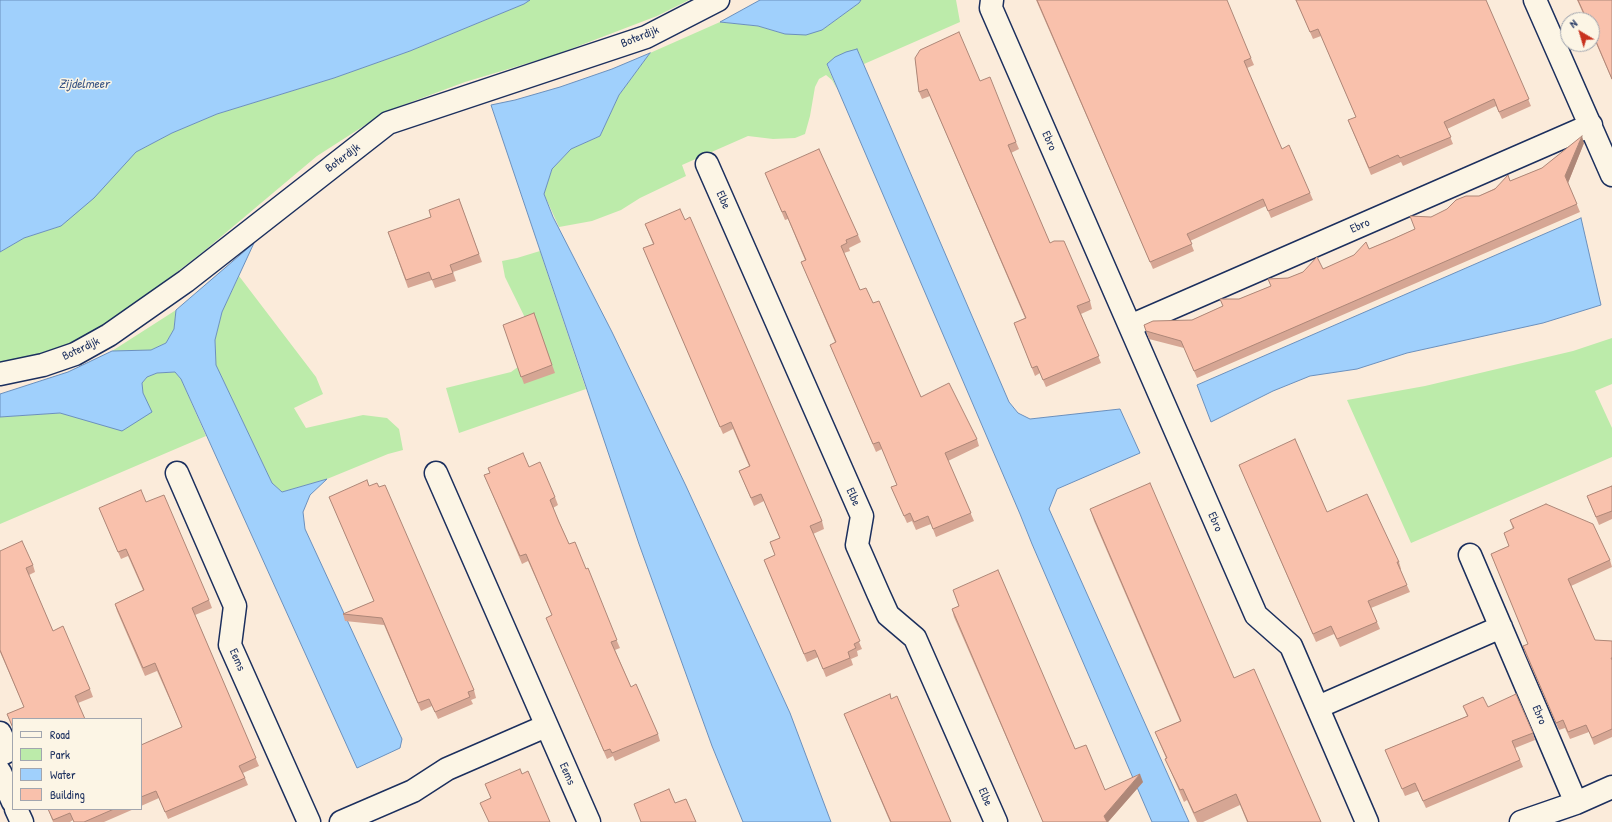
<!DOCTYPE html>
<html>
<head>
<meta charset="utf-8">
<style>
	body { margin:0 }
	#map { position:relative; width:1612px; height:822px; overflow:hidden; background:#fbebda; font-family:"Patrick Hand",sans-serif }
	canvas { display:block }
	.legend { position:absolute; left:12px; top:718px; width:130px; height:92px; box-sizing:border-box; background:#fcf5e5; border:1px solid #a2a6af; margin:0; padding:5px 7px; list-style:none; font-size:12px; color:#1b2f5e }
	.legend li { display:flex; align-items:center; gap:8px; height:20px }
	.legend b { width:20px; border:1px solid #a2a6af }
	.north { position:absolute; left:1560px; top:12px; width:40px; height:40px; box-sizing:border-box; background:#fcf5e5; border:1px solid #a2a6af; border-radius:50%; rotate:322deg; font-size:11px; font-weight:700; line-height:16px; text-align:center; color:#1b2f5e }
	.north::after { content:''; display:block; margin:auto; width:14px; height:18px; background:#c8321e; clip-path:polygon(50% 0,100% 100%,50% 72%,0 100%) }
</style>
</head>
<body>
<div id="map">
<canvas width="1612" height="822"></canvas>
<ul class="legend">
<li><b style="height:5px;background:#fcf5e5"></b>Road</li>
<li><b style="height:11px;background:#bcebaa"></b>Park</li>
<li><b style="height:11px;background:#a0d0fc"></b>Water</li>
<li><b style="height:11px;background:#f9c1ac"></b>Building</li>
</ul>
<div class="north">N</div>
</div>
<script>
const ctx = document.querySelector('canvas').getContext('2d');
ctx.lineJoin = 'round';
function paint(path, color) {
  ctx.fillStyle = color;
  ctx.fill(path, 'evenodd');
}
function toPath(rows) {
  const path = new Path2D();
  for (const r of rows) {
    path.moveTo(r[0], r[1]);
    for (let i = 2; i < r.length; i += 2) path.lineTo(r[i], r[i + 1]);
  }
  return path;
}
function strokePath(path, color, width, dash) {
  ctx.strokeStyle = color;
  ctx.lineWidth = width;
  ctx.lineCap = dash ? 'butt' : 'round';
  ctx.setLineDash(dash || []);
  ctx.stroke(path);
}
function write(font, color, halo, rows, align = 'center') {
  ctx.font = font + ' "Patrick Hand",sans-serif';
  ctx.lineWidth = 3;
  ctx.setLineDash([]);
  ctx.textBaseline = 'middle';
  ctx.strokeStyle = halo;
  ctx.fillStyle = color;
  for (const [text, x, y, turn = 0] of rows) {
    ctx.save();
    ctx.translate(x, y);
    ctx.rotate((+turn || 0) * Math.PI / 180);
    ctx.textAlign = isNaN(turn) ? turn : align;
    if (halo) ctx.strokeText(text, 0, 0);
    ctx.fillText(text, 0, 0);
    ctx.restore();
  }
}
const green = toPath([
	[530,0,689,0,657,16,555,55,465,82,387,111,317,156,204,251,129,309,84,339,20,360,0,366,0,252,24,238,61,226,136,152,172,133,217,114,334,78,410,51,524,4],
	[861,0,956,0,960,22,864,64,857,49,827,65,837,89,832,80,826,75,819,79,815,87,810,116,805,134,795,138,773,139,748,136,682,165,686,176,640,198,621,210,592,221,559,227,544,194,552,169,571,149,600,136,619,95,650,53,720,22,758,26,785,34,822,30,859,3],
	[540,251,586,389,459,433,446,388,511,372,529,359,534,336,505,277,502,261,517,258],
	[239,276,316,377,323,394,294,408,306,428,363,415,387,418,399,429,403,450,388,454,327,479,282,492,272,483,216,365,215,340,222,312],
	[176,310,174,329,166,343,151,350,112,351],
	[1612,338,1612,384,1595,391,1612,428,1612,457,1411,543,1347,400,1425,386,1573,351],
	[175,372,181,379,206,436,0,524,0,417,60,413,122,430,151,412,143,393,142,383,147,377,157,373]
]);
const water = toPath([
	[0,0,530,0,524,4,410,51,334,78,217,114,172,133,136,152,94,198,61,226,24,238,0,252,0,0],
	[760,0,861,0,859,3,822,30,806,35,785,34,758,26,720,22,760,0],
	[857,49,1009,402,1018,413,1030,419,1120,409,1140,453,1057,489,1049,509,1189,822,1152,822,1032,544,1020,514,827,64,835,57,846,52,857,49],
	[650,53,619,95,600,136,571,149,552,169,544,194,553,217,612,332,686,486,790,713,831,822,743,822,712,746,639,544,491,105,515,100,560,87,612,69,650,53],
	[1581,218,1601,305,1543,323,1407,353,1357,369,1310,376,1273,391,1211,422,1197,385,1581,218],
	[254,243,222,312,215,340,216,365,272,483,282,492,327,479,310,495,303,512,305,529,402,739,400,748,357,768,181,379,175,372,157,373,147,377,142,383,143,393,152,412,122,431,60,413,0,417,0,394,68,372,112,351,151,350,166,343,174,329,176,310,254,243]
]);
const street = toPath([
	[992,0,991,8,1256,615,1291,646,1367,822],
	[1535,0,1612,175],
	[707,164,862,516,857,545,878,593,888,615,915,638,996,822],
	[1130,326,1591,125],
	[0,374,43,365,75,354,109,335,186,281,388,123,646,37,718,0],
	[177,473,235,606,230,645,309,822],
	[436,473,589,822],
	[1470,555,1576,803],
	[1318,707,1501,627],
	[0,733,8,751,0,755],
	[0,772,13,802],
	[16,809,22,822],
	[341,822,413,791,447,769,546,726],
	[1521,822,1576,803,1612,787]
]);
const wall = toPath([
	[1036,0,1251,58,1254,65,1247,68,1282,149,1310,193,1313,200,1271,218,1266,206,1190,241,1194,251,1153,269],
	[1296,0,1486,0,1531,106,1502,119,1496,106,1447,129,1453,144,1403,166,1401,162,1371,175,1348,120,1356,117,1321,36,1313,39],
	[1577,0,1612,0,1612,80,1592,34,1592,20,1586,20],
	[915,58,980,81,1016,142,1019,149,1011,153,1050,243,1090,301,1092,309,1081,314,1101,363,1046,387,1040,373,1035,376,1014,323,1025,318,930,96,922,99,919,92],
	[1584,143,1568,183,1580,212,1197,378,1184,348,1149,339,1144,325,1192,320,1223,306,1220,299,1239,299,1271,286,1268,279,1288,278,1303,272,1323,269,1415,229,1431,217,1479,196,1510,181,1542,168],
	[765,173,858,235,861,242,849,248,850,251,844,253,860,290,873,303,921,397,977,439,979,446,948,461,974,521,936,537,931,524,916,530,912,521,907,523,891,487,897,485,882,449,876,452,833,352,830,345,835,342,801,262,805,260,788,219,785,220],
	[459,199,482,262,453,272,456,281,435,288,432,280,408,288,388,232,431,217],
	[685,220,822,521,824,529,813,534,862,649,857,651,858,656,851,659,853,665,826,677,818,657,807,662,764,560,775,555,770,542,780,538,764,501,754,506,739,471,749,466,733,429,723,434,643,248,653,244,645,224],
	[534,313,555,373,524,384,503,325],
	[1239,465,1327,512,1399,562,1401,569,1400,570,1410,592,1371,608,1380,629,1340,647,1334,634,1316,642],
	[529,467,555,497,558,505,553,508,569,544,586,569,620,648,615,650,631,687,658,734,660,741,615,761,613,756,607,759,549,625,546,618,552,615,528,561,522,564,484,475,490,473],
	[369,486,474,690,476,698,471,700,473,704,438,719,432,706,421,711,384,625,345,621,343,614,374,601,329,497],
	[1612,486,1612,519,1599,525,1587,496],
	[146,502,209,600,212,608,195,615,259,766,243,773,248,785,168,819,159,798,141,806,141,745,182,727,157,671,145,676,117,611,115,604,143,590,128,556,121,559,99,508],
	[1090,509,1234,678,1321,822,1247,822,1240,805,1203,822,1197,822,1187,800,1184,802,1170,770,1165,759,1166,758,1160,744,1155,732,1180,721,1094,521],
	[1510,520,1610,560,1612,567,1571,586,1595,640,1612,641,1612,737,1594,745,1589,732,1570,739,1565,728,1559,730,1525,653,1523,646,1528,644,1491,554,1509,546,1504,533,1513,529],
	[0,551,33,565,35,572,29,575,53,631,90,689,93,697,78,703,13,719,13,729,7,714,24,707,0,652],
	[953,590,1075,749,1105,790,1143,782,1108,822,1043,822,954,617,952,609,959,606],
	[891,699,951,822,890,822,844,714],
	[1463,706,1488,707,1533,733,1535,740,1515,748,1523,767,1426,808,1418,791,1405,796,1385,750,1467,716],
	[48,809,134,809,104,822,74,822,73,820,70,822,53,822]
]);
const shadedWall = toPath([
	[1582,136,1584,143,1568,183,1565,176],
	[1140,774,1143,782,1108,822,1107,822,1104,816]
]);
const building = toPath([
	[1037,0,1227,0,1251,58,1244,61,1253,82,1282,149,1289,145,1310,193,1268,211,1263,199,1187,234,1192,244,1150,262,1037,0],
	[1296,0,1486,0,1529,99,1499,112,1494,99,1444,122,1451,137,1400,158,1398,155,1369,168,1348,120,1356,117,1318,29,1310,32,1296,0],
	[1578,0,1612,0,1612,79,1592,32,1592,20,1587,20,1578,0],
	[959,32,980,81,990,77,1016,142,1008,145,1050,243,1054,241,1064,241,1090,301,1077,306,1099,356,1043,380,1037,366,1032,368,1014,323,1026,318,927,89,919,92,915,58,920,50,959,32],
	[1582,136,1565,176,1577,204,1194,371,1181,341,1146,331,1144,325,1153,321,1192,320,1223,306,1220,299,1239,299,1271,286,1268,279,1288,278,1303,272,1317,257,1323,269,1354,255,1366,242,1369,249,1393,239,1415,229,1410,216,1431,217,1447,209,1456,200,1466,196,1479,196,1495,189,1508,175,1510,181,1542,168,1582,136],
	[819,149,858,235,846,240,847,243,841,246,860,290,866,288,873,303,879,301,921,397,949,383,977,439,945,453,971,513,933,529,928,516,914,522,910,513,904,516,891,487,897,485,879,442,873,444,830,345,836,342,801,262,806,260,785,211,782,212,765,173,819,149],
	[459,199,479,254,450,265,453,273,432,280,429,272,406,280,388,232,431,217,429,210,459,199],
	[680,209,685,220,690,217,822,521,810,526,860,641,854,644,856,648,848,652,850,658,823,669,815,650,804,654,764,560,775,555,770,542,780,538,761,494,751,498,739,471,750,466,731,422,720,427,643,248,654,244,645,224,680,209],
	[534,313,552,365,521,377,503,325,534,313],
	[1295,439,1327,512,1367,494,1399,562,1397,562,1407,585,1368,601,1377,622,1337,639,1331,626,1313,634,1239,465,1295,439],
	[523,453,529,467,540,462,555,497,550,500,559,522,569,544,575,542,586,569,588,568,617,640,611,642,631,687,636,684,658,734,612,753,610,749,604,751,546,618,552,615,526,554,520,556,484,475,490,473,488,468,523,453],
	[367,480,369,486,377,483,379,487,385,485,474,690,468,692,470,697,435,712,429,699,418,703,382,618,343,614,374,601,329,497,367,480],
	[1150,483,1234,678,1254,669,1321,822,1248,822,1236,794,1194,813,1183,789,1180,790,1165,759,1167,758,1155,732,1181,721,1090,509,1150,483],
	[1612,486,1612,511,1596,517,1587,496,1612,486],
	[141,490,146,502,164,495,209,600,192,608,256,758,239,766,245,778,165,812,156,791,141,797,141,745,182,727,155,663,143,668,115,604,144,590,126,549,118,552,99,508,141,490],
	[1546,504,1593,524,1610,560,1568,579,1595,640,1612,641,1612,658,1611,658,1612,660,1612,729,1592,738,1586,725,1568,732,1563,720,1556,723,1523,646,1528,644,1491,554,1509,546,1504,533,1514,528,1510,520,1546,504],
	[22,541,33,565,26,568,53,631,63,626,90,689,75,696,85,719,13,719,13,728,7,714,24,707,0,650,0,551,22,541],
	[998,570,1075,749,1086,745,1105,790,1140,774,1104,816,1107,822,1043,822,952,609,959,606,953,590,998,570],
	[890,694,891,699,897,696,951,822,891,822,844,714,890,694],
	[1516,694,1533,733,1512,741,1520,760,1423,801,1415,783,1402,789,1385,750,1468,716,1463,706,1483,697,1488,707,1516,694],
	[520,769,522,774,528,771,550,822,489,822,480,803,491,798,485,784,520,769],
	[669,789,675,803,686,799,696,822,641,822,634,804,669,789],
	[48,809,114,809,84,822,74,822,70,813,53,820,48,809]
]);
const streetNames = [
	["Boterdijk",640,37,-22],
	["Ebro",1049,141,66],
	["Boterdijk",343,158,-37],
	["Elbe",723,200,66],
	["Ebro",1360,226,-24],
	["Boterdijk",81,349,-25],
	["Elbe",853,497,66],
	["Ebro",1215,522,66],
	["Eems",237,660,66],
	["Ebro",1539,715,67],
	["Eems",567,774,66],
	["Elbe",985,797,67]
];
const waterNames = [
	["Zijdelmeer",84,85]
];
paint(green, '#bcebaa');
paint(water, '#a0d0fc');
strokePath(water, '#6b90bd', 1);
strokePath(street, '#1b2f5e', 25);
strokePath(street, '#fcf5e5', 22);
paint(wall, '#d6a694');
paint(shadedWall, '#ae8778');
paint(building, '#f9c1ac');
strokePath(building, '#ae8778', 1);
write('12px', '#1b2f5e', '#fcf5e5', streetNames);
write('italic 13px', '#3c5786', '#fcf5e5', waterNames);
</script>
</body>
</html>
